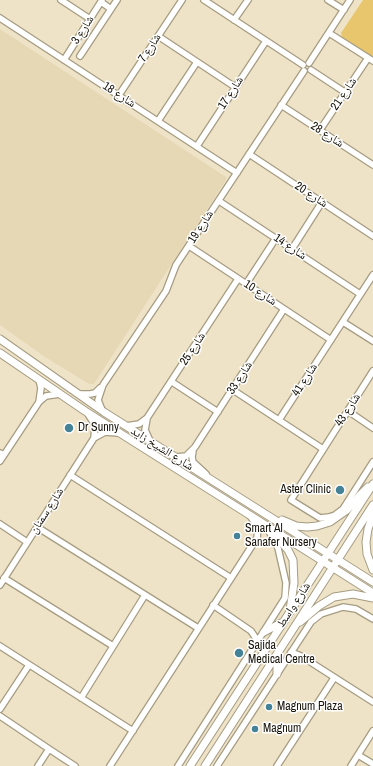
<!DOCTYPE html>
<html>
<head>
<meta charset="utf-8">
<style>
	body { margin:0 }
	canvas { display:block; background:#eee3c7 }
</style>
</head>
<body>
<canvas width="373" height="766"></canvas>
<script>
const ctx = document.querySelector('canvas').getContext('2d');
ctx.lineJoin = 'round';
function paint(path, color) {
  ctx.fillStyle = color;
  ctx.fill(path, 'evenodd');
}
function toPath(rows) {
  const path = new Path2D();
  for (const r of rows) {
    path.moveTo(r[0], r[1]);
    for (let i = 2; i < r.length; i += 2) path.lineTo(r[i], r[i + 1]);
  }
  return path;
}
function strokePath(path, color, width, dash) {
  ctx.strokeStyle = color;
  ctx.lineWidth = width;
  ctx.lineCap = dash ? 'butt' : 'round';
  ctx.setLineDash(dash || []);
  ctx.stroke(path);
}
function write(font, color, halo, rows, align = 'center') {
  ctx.font = font + ' "Archivo Narrow","Noto Naskh Arabic",sans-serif';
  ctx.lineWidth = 3;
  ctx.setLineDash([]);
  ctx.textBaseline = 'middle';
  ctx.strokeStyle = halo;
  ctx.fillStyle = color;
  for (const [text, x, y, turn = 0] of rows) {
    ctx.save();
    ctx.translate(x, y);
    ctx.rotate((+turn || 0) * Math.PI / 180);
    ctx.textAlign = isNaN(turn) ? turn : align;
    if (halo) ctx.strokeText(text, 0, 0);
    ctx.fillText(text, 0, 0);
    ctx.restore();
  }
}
const built = toPath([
	[0,29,226,177,226,180,94,384,89,384,45,357,0,325]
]);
const green = toPath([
	[363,0,373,0,373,57,342,37,341,33]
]);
const minor = toPath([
	[61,0,90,19],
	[204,0,303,65],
	[328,0,344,10],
	[101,2,111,9],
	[0,18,237,173],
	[234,20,248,0],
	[329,33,373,61],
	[158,36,235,87],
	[80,56,117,0],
	[64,60,102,0],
	[309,63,350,0],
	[311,70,346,93],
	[119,95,182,0],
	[281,105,373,165],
	[158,121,197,62],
	[320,130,368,58],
	[197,146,266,41],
	[249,154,373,236],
	[219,201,360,294],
	[189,246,331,340],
	[292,249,322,202],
	[246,284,276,238],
	[343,322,373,341],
	[373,371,291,500,320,518,329,517,335,515,343,509,373,462],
	[39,380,41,388,39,402],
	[172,382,218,412],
	[233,390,323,449],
	[79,394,90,394,95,393,100,388],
	[102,410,98,400,103,385,166,291,176,265,304,71],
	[348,411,373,428],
	[88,414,95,425,94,438],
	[147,419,145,430,150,441],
	[279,420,373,275],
	[126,426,139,424,147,418,238,279],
	[193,451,192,457,193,462,206,474],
	[0,453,4,455,0,461],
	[4,455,39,402,46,396,60,394],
	[176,457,186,456,195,447,284,309],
	[70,475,231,578],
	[0,524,27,542],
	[37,527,198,628],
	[4,578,113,646],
	[0,585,94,438,105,432,118,433],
	[213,605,251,631,255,637,257,644],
	[0,646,133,731],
	[291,652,301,656,373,702],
	[81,698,145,595],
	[0,709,29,665],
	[0,716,49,749],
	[358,755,373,764],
	[38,766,49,749,75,766],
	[110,766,257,538,258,528,251,517],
	[178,766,285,598,286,583,278,548,273,538,265,525],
	[217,766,311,622,321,614,343,607,356,609,373,619],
	[277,766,334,678],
	[351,766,373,731]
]);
const major = toPath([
	[0,339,104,412,373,582],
	[0,353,85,411,373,593],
	[373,515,368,529,366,542,367,554,373,570],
	[282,520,296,526,307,527,317,526,330,522,347,510,360,495,368,487],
	[274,534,288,550,293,560,294,583,290,610],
	[300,622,319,606,334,597,353,594,373,598],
	[264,632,281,623],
	[277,654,277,674],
	[190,766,373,484],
	[205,766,373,505]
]);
const markers = [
	[69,428,5,"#448298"],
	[340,490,5,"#448298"],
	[237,536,4,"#448298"],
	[239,653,5,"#448298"],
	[269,707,4,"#448298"],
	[255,729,4,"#448298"]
];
const streetNames = [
	["شارع 3",83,30,-57],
	["شارع 7",150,48,-57],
	["شارع 17",231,93,-57],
	["شارع 21",344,94,-56],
	["شارع 18",119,95,33],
	["شارع 28",327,135,33],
	["شارع 20",311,195,33],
	["شارع 19",201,227,-57],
	["شارع 14",290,247,34],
	["شارع 10",260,293,33],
	["شارع 25",193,349,-57],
	["شارع 33",240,378,-57],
	["شارع 41",305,380,-57],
	["شارع 43",348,410,-57],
	["شارع الشيخ زايد",162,449,32],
	["شارع سمنان",47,511,-57],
	["شارع واسط",294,605,-57]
];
const poiNames = [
	["Dr Sunny",78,428],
	["Aster Clinic",331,490,"right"],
	["Smart Al",245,529],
	["Sanafer Nursery",245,543],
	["Sajida",248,646],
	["Medical Centre",248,660],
	["Magnum Plaza",277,707],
	["Magnum",263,729]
];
paint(built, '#e6d8b5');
paint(green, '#e7c66d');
strokePath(minor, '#a69c82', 8);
strokePath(major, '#a69c82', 9);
strokePath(minor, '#fff', 5.5);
strokePath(major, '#fff', 7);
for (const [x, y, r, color] of markers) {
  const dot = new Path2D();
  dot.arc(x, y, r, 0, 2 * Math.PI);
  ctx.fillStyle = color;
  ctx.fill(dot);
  strokePath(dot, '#fff', 1.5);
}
write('12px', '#171309', '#fff', streetNames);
write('12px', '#171309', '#fff', poiNames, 'left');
</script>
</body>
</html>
